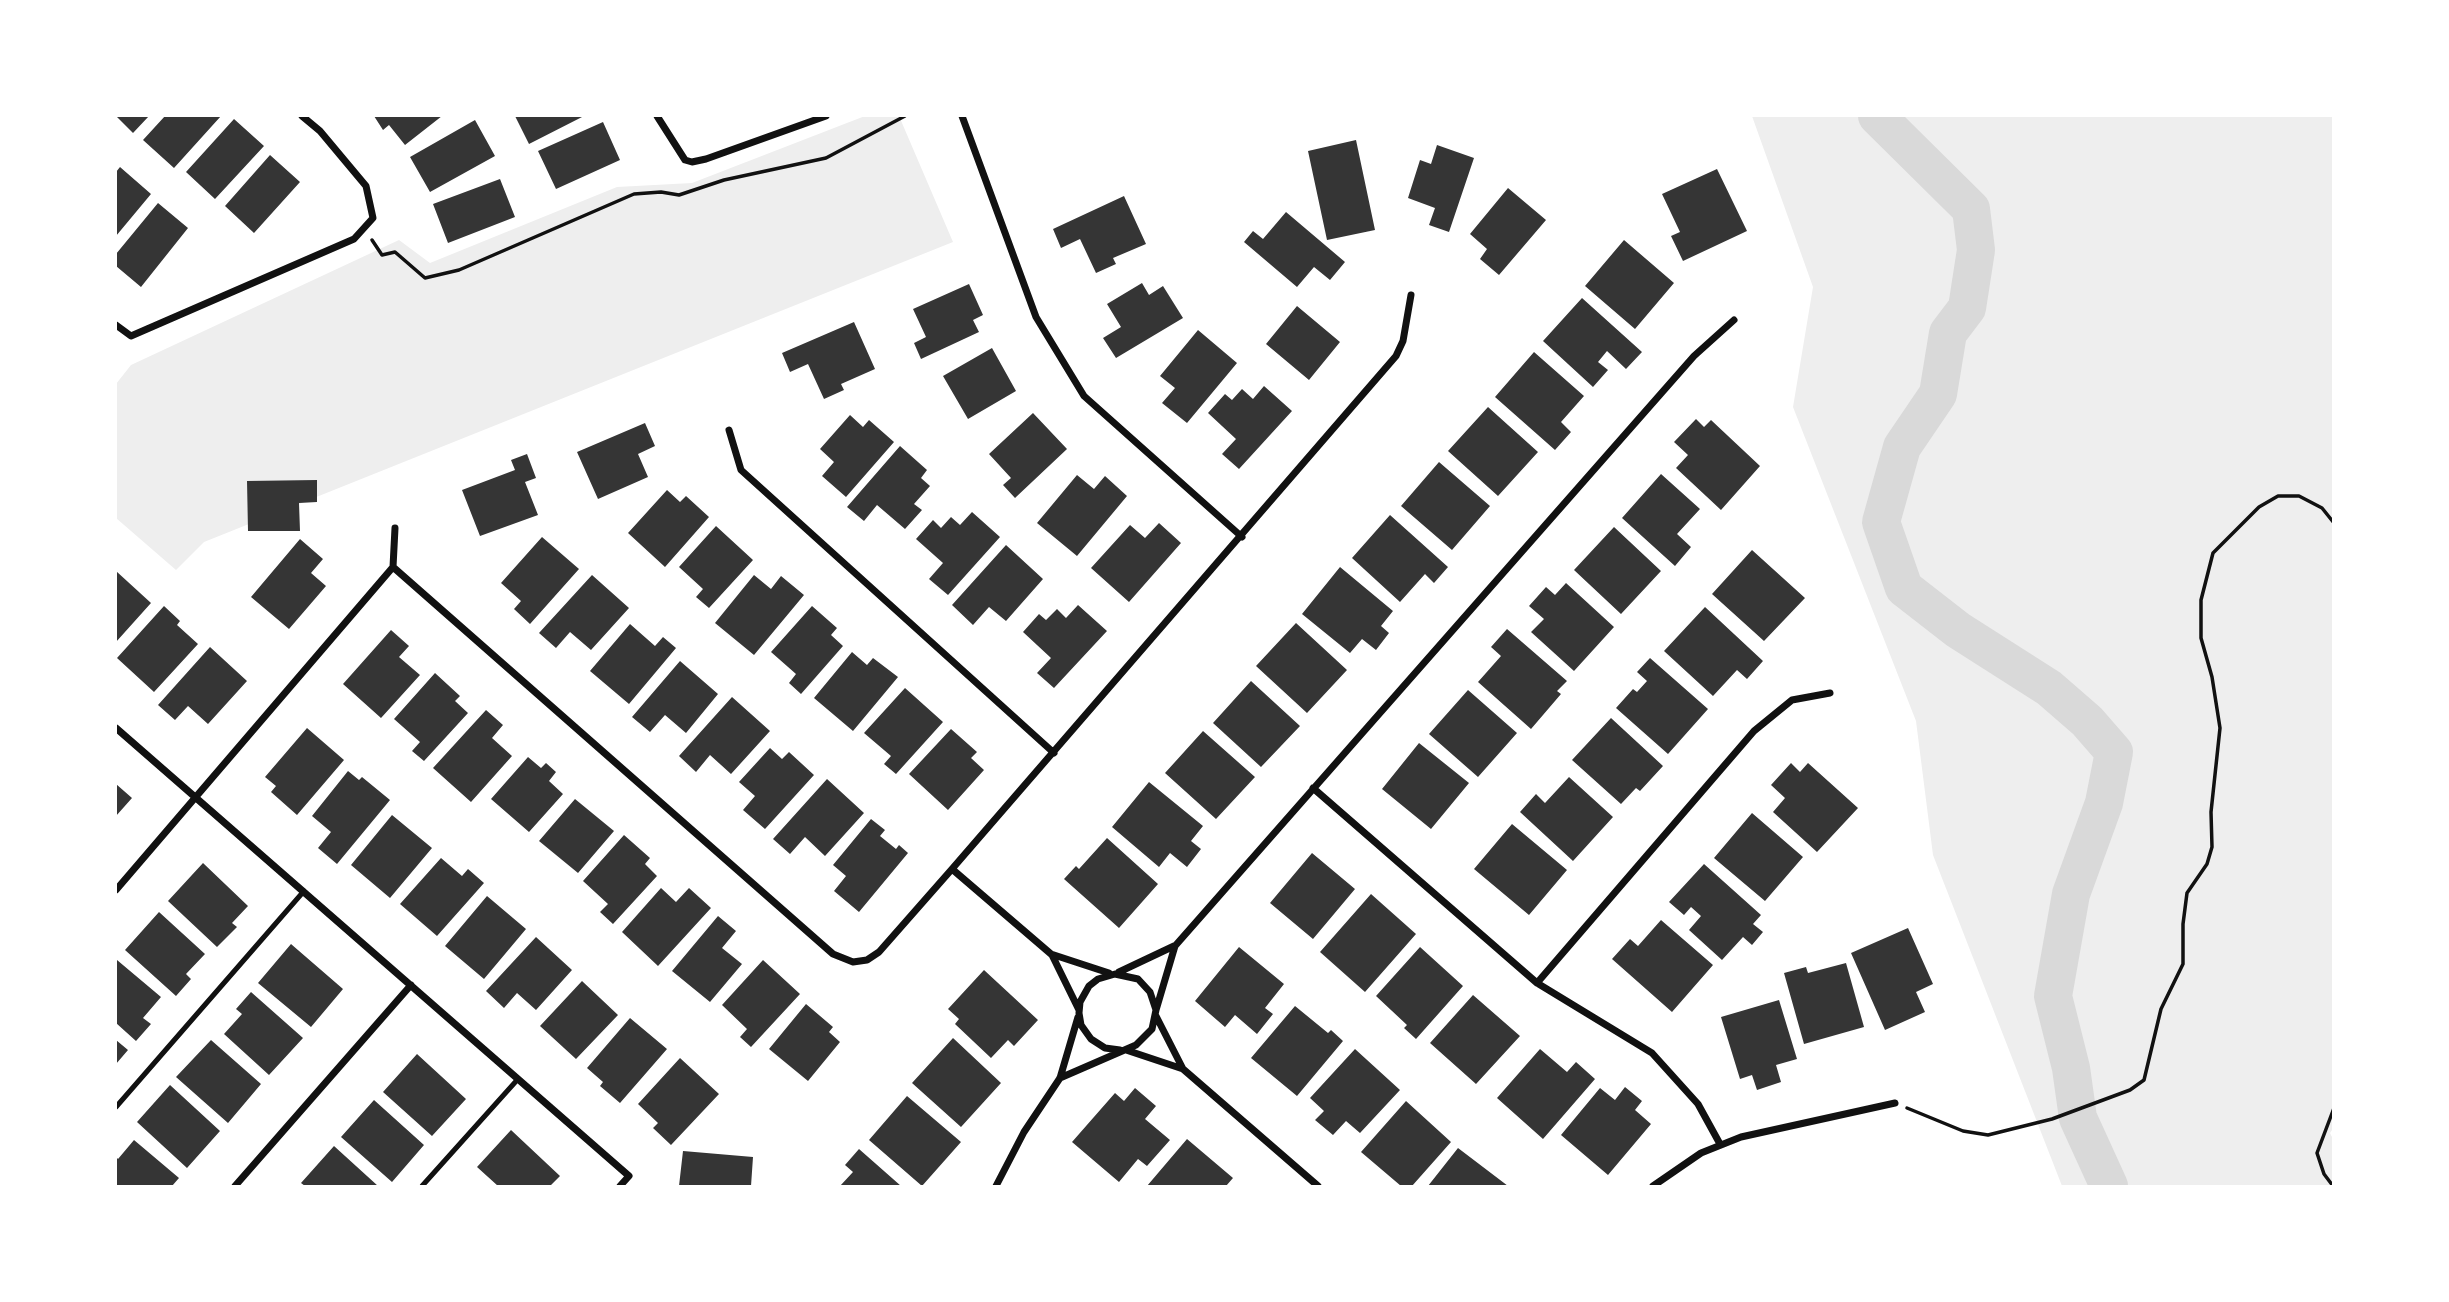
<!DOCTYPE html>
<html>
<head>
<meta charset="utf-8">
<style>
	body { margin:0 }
	#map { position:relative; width:2449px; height:1302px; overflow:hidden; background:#fff; font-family:Signika,sans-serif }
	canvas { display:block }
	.frame { position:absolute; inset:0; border:117px solid #fff; pointer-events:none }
</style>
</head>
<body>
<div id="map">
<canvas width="2449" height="1302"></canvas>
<div class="frame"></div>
</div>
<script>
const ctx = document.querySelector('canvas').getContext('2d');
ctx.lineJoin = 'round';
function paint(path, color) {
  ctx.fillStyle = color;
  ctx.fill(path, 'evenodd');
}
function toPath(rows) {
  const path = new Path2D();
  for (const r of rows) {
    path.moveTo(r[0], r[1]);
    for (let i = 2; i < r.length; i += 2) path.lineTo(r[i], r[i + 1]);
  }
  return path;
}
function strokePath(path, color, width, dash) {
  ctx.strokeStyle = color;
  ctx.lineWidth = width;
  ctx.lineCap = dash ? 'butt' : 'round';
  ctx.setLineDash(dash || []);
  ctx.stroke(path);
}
const green = toPath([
	[865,116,899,116,953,242,204,542,176,570,116,518,116,384,131,365,399,240,430,263,617,187,692,183],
	[1752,116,2333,116,2334,1127,2330,1133,2333,1139,2333,1186,2062,1186,1933,855,1916,721,1793,407,1813,287]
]);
const river = toPath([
	[1877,116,1971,209,1976,250,1967,308,1948,333,1938,394,1902,447,1881,522,1904,588,1958,630,2049,688,2087,721,2114,752,2104,803,2071,894,2053,996,2071,1068,2078,1118,2109,1186]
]);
const building = toPath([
	[116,116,149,116,133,133],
	[165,116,221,116,174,168,143,140],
	[374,116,442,116,405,145,389,125,383,130],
	[515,116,584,116,529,144],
	[234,119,264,146,215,199,186,172],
	[475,120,495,156,430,192,410,157],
	[603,122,620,160,556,189,538,151],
	[1356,140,1375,230,1327,240,1308,151],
	[1437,145,1474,158,1449,232,1429,225,1435,208,1408,198,1420,160,1431,164],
	[270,155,300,182,254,233,225,206],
	[120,167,151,194,116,236,116,172],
	[1717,169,1747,231,1683,261,1671,236,1680,232,1662,194],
	[500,179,515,217,448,243,433,204],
	[1508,188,1546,220,1499,275,1480,259,1487,249,1470,234],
	[1124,196,1146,244,1113,258,1116,264,1096,273,1080,239,1061,248,1053,229],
	[158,203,188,228,141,287,116,266,116,254],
	[1286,212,1345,262,1330,280,1314,267,1297,287,1244,242,1253,231,1263,239],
	[1624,240,1674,283,1635,329,1585,286],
	[1142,283,1149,295,1163,286,1183,318,1116,358,1103,338,1121,327,1107,304],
	[969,284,983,315,973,320,979,332,921,359,914,343,926,337,913,309],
	[1582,298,1642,352,1626,369,1607,351,1598,362,1608,370,1593,387,1543,341],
	[1297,306,1340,342,1309,380,1266,344],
	[854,322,875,369,841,384,844,390,824,399,808,364,790,372,782,353],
	[1198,330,1237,363,1187,423,1162,403,1175,388,1160,376],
	[992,348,1016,391,968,419,943,376],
	[1534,352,1584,396,1561,422,1571,432,1555,450,1495,397],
	[1264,386,1292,411,1239,469,1222,454,1236,439,1208,413,1225,394,1232,400,1242,389,1253,399],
	[1488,407,1538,452,1498,496,1448,451],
	[1033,413,1067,449,1015,498,1003,485,1011,478,989,454],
	[850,415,863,427,869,420,894,442,846,497,822,476,834,462,820,449],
	[1696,419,1704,427,1711,420,1760,466,1721,510,1676,468,1688,455,1674,442],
	[645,423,655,446,638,454,648,477,598,499,577,452],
	[900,446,927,470,921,478,930,486,914,504,922,510,905,529,877,505,864,521,847,507],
	[527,454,536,478,525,482,538,515,480,536,462,490,515,470,511,460],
	[1439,462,1490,506,1452,550,1401,506],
	[1661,474,1700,509,1677,534,1691,547,1675,566,1622,518],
	[1077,475,1094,489,1105,476,1127,496,1077,556,1037,523],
	[317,480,317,502,299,503,300,531,248,531,247,481],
	[667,490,680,502,686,496,709,517,665,567,628,533],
	[972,512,1000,537,948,595,929,579,943,563,916,539,933,520,941,528,951,517,960,525],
	[1390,515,1448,567,1434,583,1425,574,1400,602,1352,558],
	[1159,523,1181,543,1129,602,1091,568,1130,525,1145,538],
	[716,526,753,560,709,608,696,597,703,589,679,567],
	[1614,527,1661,571,1621,614,1574,570],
	[542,537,579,569,530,624,514,609,521,601,501,583],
	[300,539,323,559,311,573,326,586,289,629,251,597],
	[1006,545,1043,579,1006,621,989,607,973,625,952,605],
	[1752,550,1805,598,1764,641,1712,594],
	[1340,567,1393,611,1381,626,1389,633,1376,650,1362,639,1350,653,1302,614],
	[116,571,151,603,116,642],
	[592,575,629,608,591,650,570,632,556,648,539,633],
	[754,575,771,589,781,576,804,595,754,655,715,623],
	[1566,583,1614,627,1574,671,1531,632,1544,619,1529,606,1546,587,1555,595],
	[1078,605,1107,631,1054,688,1037,673,1051,658,1023,632,1039,614,1046,620,1057,609,1066,618],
	[164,606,180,621,177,625,198,644,154,692,117,658],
	[812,606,837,628,831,635,843,646,801,694,789,683,796,674,771,652],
	[1705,607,1763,661,1747,679,1737,670,1713,696,1664,651],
	[1296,623,1347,670,1307,713,1256,666],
	[630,624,655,646,663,637,676,648,629,704,590,671],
	[1507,629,1567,681,1557,691,1561,694,1531,729,1478,682,1501,656,1491,647],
	[391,630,409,646,399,657,420,675,381,718,343,684],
	[210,647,247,681,208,724,188,706,175,720,158,705],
	[852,652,867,665,873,658,898,677,853,731,814,698],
	[1650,658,1708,709,1668,754,1616,708,1633,689,1637,692,1647,681,1637,672],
	[680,661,718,694,686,733,665,715,650,732,632,717],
	[435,673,460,696,455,701,468,713,424,761,412,751,420,742,394,719],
	[1251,681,1300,726,1261,767,1213,723],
	[905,688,943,722,896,774,884,764,891,756,864,733],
	[1468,690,1517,733,1478,777,1429,734],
	[732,697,770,731,731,774,710,755,696,772,679,756],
	[486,710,503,725,492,738,512,756,471,802,433,768],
	[1611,718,1663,766,1640,791,1636,788,1621,804,1572,760],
	[307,728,344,760,297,815,271,792,276,786,265,777],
	[951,729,977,752,971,758,984,770,948,810,909,774],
	[1203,731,1255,777,1216,819,1165,773],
	[1419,743,1469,783,1431,829,1382,789],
	[770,748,782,759,789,752,814,775,765,829,743,810,755,796,739,782],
	[528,757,541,768,546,763,556,772,549,781,563,794,529,832,491,799],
	[1791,763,1800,772,1808,763,1858,808,1817,852,1773,812,1785,798,1771,785],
	[348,771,359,780,362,777,390,800,337,864,318,848,331,832,312,816],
	[1569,777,1613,817,1573,861,1520,812,1536,794,1545,803],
	[827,779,864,813,825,856,805,837,790,854,773,839],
	[1149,782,1203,826,1191,841,1201,849,1187,867,1170,853,1159,867,1112,827],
	[116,784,132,798,116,816],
	[575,799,614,831,578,873,539,841],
	[1752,813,1803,857,1765,901,1714,858],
	[392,815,432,848,390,898,351,865],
	[871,819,885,830,880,836,896,849,899,845,908,853,859,912,834,891,846,876,833,865],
	[1512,824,1567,870,1529,915,1474,869],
	[624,835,650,858,645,864,657,876,613,924,600,912,608,904,583,881],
	[1107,838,1158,884,1119,928,1064,879,1076,866,1079,869],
	[1312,853,1355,889,1313,939,1270,903],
	[441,858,462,876,468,869,484,883,437,936,400,904],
	[203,863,248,906,232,923,237,927,217,947,168,901],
	[1704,864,1761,915,1753,924,1763,932,1752,945,1743,937,1722,960,1689,930,1701,916,1691,907,1684,915,1669,902],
	[661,888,676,902,689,888,711,908,658,966,622,932],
	[1371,894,1416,934,1365,992,1320,952],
	[487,896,526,929,484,979,445,946],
	[159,912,205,954,186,974,191,979,176,996,125,950],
	[718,916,736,931,722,948,742,964,710,1002,672,971],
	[1661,920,1713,965,1672,1012,1612,959,1630,939,1638,946],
	[1908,928,1933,984,1916,992,1925,1012,1885,1030,1851,953],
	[536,937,572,970,536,1010,517,993,504,1008,486,991],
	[291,944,343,989,311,1027,258,983],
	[1239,947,1284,984,1265,1008,1273,1014,1257,1034,1235,1015,1225,1027,1195,1001],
	[1420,947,1463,986,1416,1039,1404,1028,1407,1025,1376,996],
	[117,960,161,997,143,1018,151,1024,136,1041,116,1023],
	[763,960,800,994,751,1047,740,1037,747,1029,722,1005],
	[1846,963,1864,1027,1804,1044,1784,973,1806,967,1808,973],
	[984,970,1038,1020,1014,1046,1008,1040,991,1058,955,1024,959,1019,948,1009],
	[582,981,618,1015,576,1059,540,1026],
	[251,992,303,1038,269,1075,224,1034,242,1014,236,1009],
	[1473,995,1520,1036,1476,1084,1430,1043],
	[1779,1000,1797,1059,1776,1065,1781,1082,1757,1090,1752,1075,1740,1079,1721,1017],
	[806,1004,833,1027,829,1032,840,1042,808,1081,769,1049],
	[1295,1006,1328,1033,1331,1030,1343,1041,1297,1096,1251,1058],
	[630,1018,667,1049,620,1103,600,1086,603,1082,587,1068],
	[953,1038,1001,1083,961,1127,912,1083],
	[116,1040,128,1050,116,1064],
	[211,1040,261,1084,228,1123,176,1077],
	[1355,1049,1400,1090,1360,1133,1346,1121,1333,1135,1315,1120,1324,1111,1310,1098],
	[1540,1049,1567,1072,1576,1062,1595,1079,1543,1139,1497,1098],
	[417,1054,466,1099,432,1136,383,1092],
	[680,1058,719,1094,671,1145,653,1128,658,1123,638,1104],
	[170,1085,220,1131,187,1168,137,1122],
	[1625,1087,1642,1101,1635,1110,1651,1124,1608,1175,1561,1135,1600,1088,1615,1100],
	[1135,1088,1156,1106,1145,1119,1170,1140,1147,1166,1138,1159,1119,1182,1072,1142,1115,1093,1124,1101],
	[907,1096,961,1142,922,1186,869,1140],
	[374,1100,424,1145,392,1182,341,1137],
	[1406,1101,1451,1142,1412,1186,1401,1186,1361,1152],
	[511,1130,560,1176,550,1186,498,1186,477,1167],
	[1187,1139,1233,1178,1226,1186,1147,1186],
	[134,1140,179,1178,172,1186,116,1186,116,1157,118,1159],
	[334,1146,378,1186,305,1186,301,1183],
	[1458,1148,1508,1186,1428,1186],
	[859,1149,901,1186,840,1186,853,1172,845,1165],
	[683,1151,753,1157,751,1186,679,1186]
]);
const path = toPath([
	[372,240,382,255,395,252,425,278,459,270,634,194,661,192,679,195,724,180,826,158,905,116],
	[2334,1038,2334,1046],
	[1907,1108,1963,1131,1988,1135,2052,1119,2130,1090,2144,1080,2161,1009,2183,964,2183,924,2187,893,2207,864,2212,847,2211,812,2220,728,2212,677,2201,638,2201,600,2213,553,2259,507,2278,496,2299,496,2322,508,2334,523],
	[2333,1186,2324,1174,2317,1153,2334,1108]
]);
const service = toPath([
	[116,1107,304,891],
	[422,1186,518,1079]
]);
const minor = toPath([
	[657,116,685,160,692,162,706,159,826,116],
	[962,116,1036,317,1084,396,1242,537],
	[116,325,131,336,354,239,373,218,366,186,320,131,302,116],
	[729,430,741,470,1054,753],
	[393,567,833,954,853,962,867,960,879,952,952,869,1396,356,1403,341,1411,295],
	[393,567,395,528],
	[116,728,629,1176,620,1186],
	[1313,788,1537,983,1652,1053,1698,1104,1720,1144],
	[952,869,1051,954,1109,973],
	[116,890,393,567],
	[1052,955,1079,1010],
	[1119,972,1174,946],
	[1537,983,1754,731,1792,700,1830,693],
	[1156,1010,1175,946,1694,356,1734,320],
	[1156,1016,1183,1069,1318,1186],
	[1126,1050,1183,1069],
	[1060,1078,1136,1045,1152,1029,1156,1010,1150,992,1138,979,1115,974,1098,979,1089,986,1080,1002,1079,1013,1081,1025,1091,1039,1105,1048,1120,1050],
	[235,1186,411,985],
	[996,1186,1024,1132,1060,1078,1078,1017],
	[1653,1186,1701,1153,1741,1137,1895,1103]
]);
paint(green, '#eee');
strokePath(river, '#d9d9d9', 38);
paint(building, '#353535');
strokePath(path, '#111', 3.5);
strokePath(service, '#111', 5);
strokePath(minor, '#111', 7);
</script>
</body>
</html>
